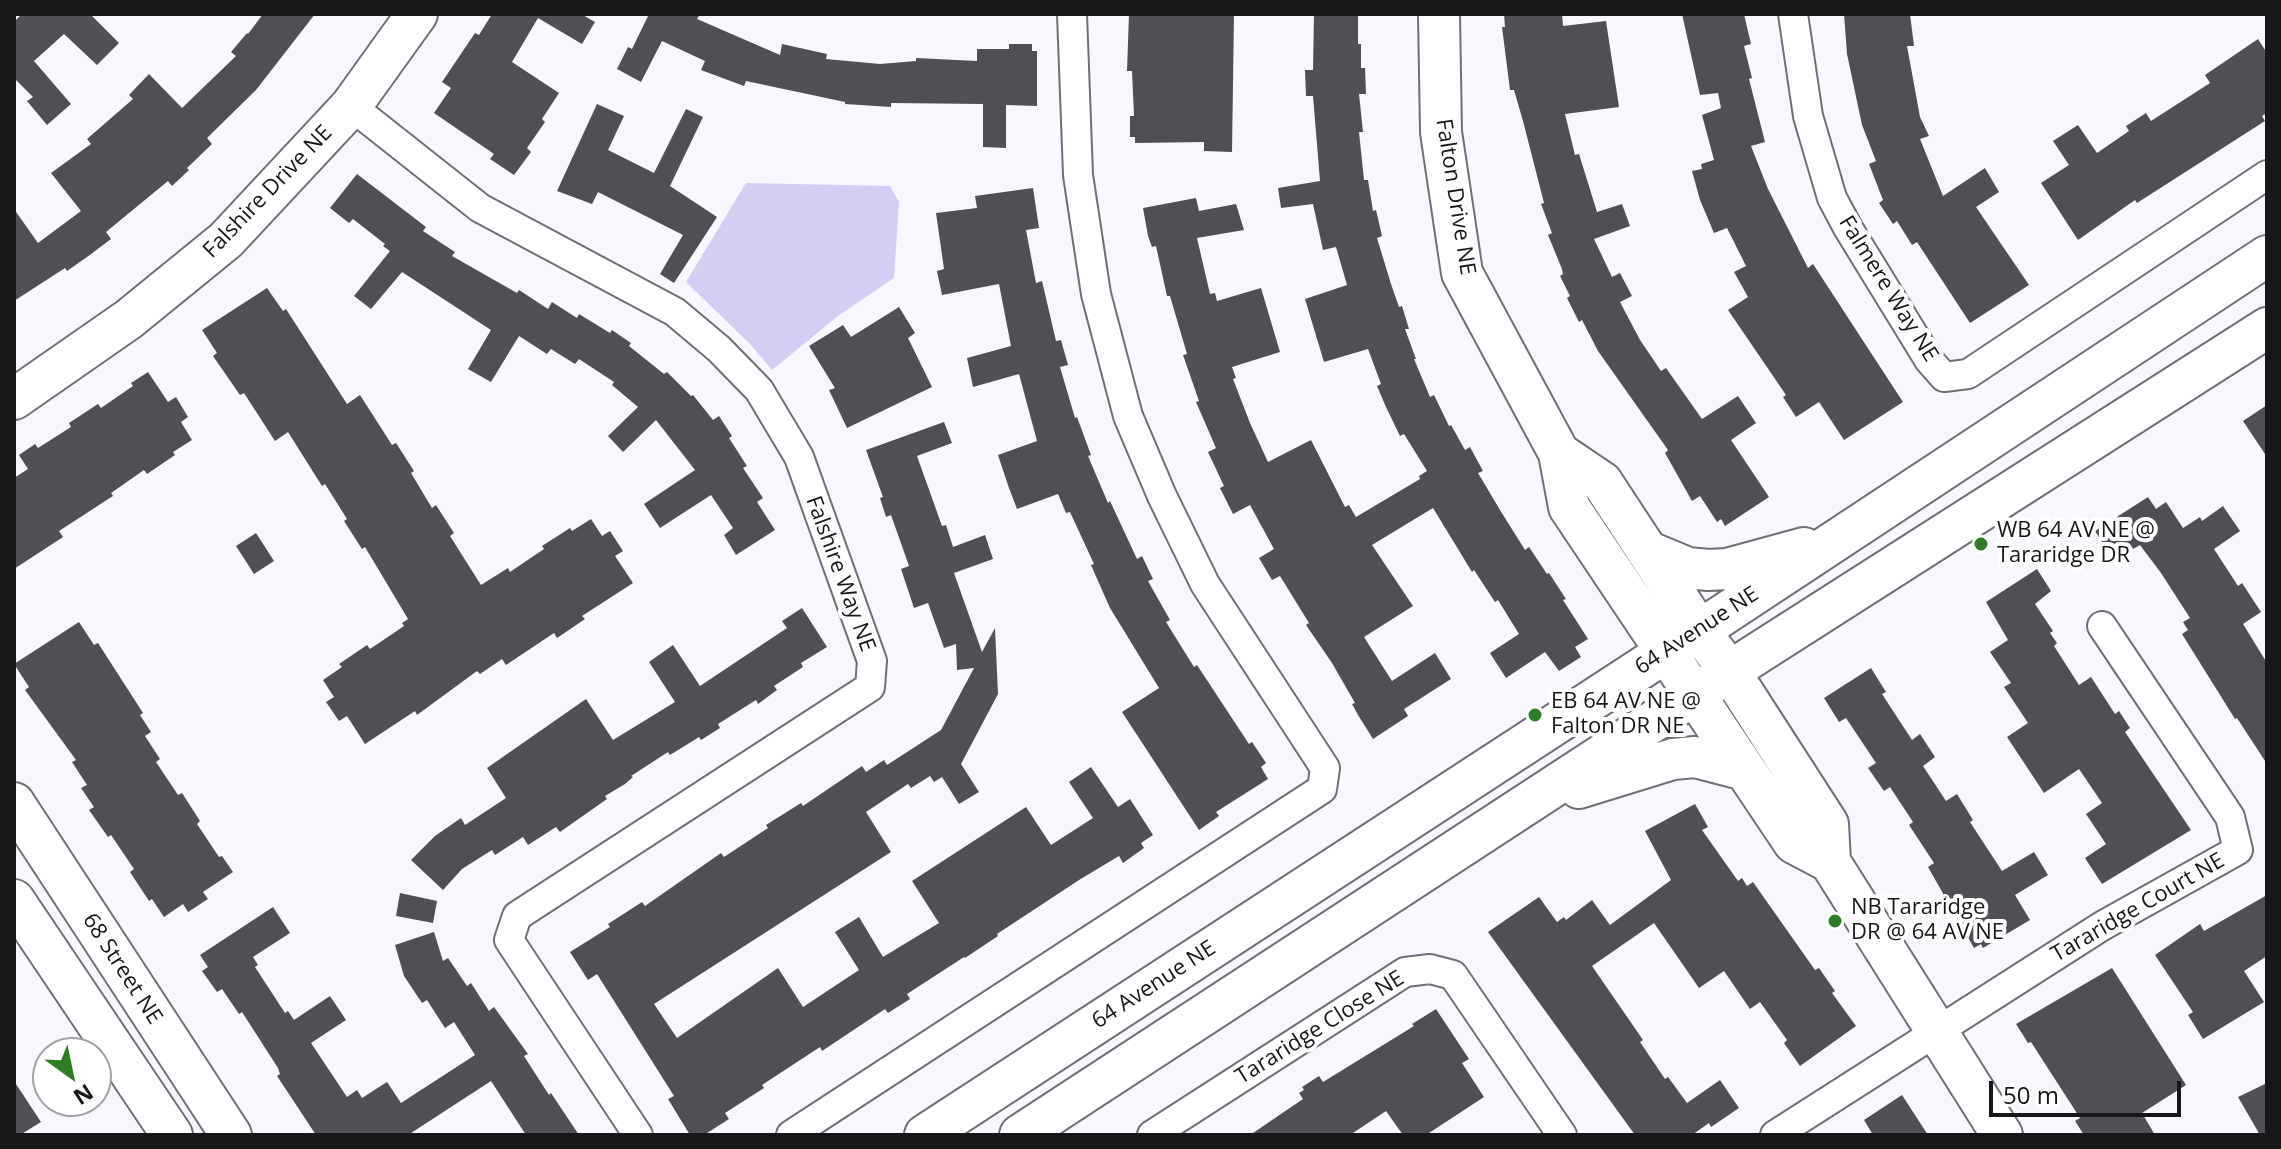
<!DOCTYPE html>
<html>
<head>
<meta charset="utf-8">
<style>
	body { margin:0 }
	#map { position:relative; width:2281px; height:1149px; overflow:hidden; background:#f7f7fe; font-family:"Open Sans",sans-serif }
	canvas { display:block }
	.frame { position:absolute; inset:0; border:16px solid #171719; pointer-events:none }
	.north { position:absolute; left:32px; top:1037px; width:80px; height:80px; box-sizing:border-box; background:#fff; border:2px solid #a2a2a3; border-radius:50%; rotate:147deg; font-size:22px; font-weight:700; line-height:32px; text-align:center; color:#171719 }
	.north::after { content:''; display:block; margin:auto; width:28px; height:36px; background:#307c24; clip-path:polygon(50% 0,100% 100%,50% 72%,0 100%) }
	.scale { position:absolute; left:1989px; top:1081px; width:192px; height:36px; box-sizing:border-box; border:4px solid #171719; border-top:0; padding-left:10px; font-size:24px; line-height:28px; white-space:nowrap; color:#171719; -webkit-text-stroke:6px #fff; paint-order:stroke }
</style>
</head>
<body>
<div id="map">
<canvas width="2281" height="1149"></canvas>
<div class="frame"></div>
<div class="north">N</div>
<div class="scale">50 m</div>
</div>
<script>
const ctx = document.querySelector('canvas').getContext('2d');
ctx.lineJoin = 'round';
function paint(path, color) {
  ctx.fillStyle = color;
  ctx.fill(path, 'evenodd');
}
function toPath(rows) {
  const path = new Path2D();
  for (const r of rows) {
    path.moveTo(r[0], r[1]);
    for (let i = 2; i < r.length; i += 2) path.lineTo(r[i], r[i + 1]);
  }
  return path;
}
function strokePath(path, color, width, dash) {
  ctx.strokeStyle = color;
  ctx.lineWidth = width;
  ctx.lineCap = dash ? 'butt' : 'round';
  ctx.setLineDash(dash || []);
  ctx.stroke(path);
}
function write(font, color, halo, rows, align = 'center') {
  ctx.font = font + ' "Open Sans",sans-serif';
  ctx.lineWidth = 8;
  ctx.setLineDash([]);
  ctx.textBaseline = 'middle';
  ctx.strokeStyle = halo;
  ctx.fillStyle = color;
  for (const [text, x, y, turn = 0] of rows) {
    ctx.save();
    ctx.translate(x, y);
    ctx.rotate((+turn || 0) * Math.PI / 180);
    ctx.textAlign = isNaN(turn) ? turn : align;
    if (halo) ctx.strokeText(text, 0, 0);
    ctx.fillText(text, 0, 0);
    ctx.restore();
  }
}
const green = toPath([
	[746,183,890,186,899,202,894,278,838,316,772,370,750,344,686,282]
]);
const building = toPath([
	[22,14,90,14,119,43,97,65,64,34,34,61,71,104,47,125,27,101,33,97,14,78,14,22],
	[263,14,315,14,256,90,207,138,212,144,187,168,189,170,172,186,168,181,106,232,111,239,87,257,67,271,65,268,14,301,14,209,38,243,81,211,51,173,91,144,87,139,133,99,129,95,149,74,182,108,236,56,231,52,247,33,248,34],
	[492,14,581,14,595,22,582,44,538,18,512,62,559,93,542,119,545,122,527,148,531,152,514,175,490,159,494,154,434,113,451,88,442,82,475,33,479,35],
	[649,14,700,14,697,19,780,55,782,44,827,54,826,59,880,64,916,61,916,58,977,61,977,49,1009,49,1009,44,1032,44,1032,51,1037,51,1037,106,1006,105,1006,148,983,147,983,104,891,103,891,107,845,104,845,102,746,81,744,86,701,70,705,61,662,41,641,82,617,69,628,47,632,49],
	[1129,14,1234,14,1232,152,1204,151,1204,142,1135,143,1135,137,1130,137,1130,116,1134,116,1132,71,1127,71],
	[1314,14,1358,14,1358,44,1361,44,1361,68,1365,68,1366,94,1359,94,1363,132,1359,132,1364,180,1368,180,1373,211,1376,210,1382,236,1377,238,1391,284,1399,307,1402,306,1409,329,1405,329,1416,359,1414,359,1430,397,1434,395,1449,426,1451,425,1465,450,1470,447,1483,471,1478,473,1500,510,1525,550,1529,547,1547,574,1549,573,1566,599,1563,600,1588,639,1575,647,1581,657,1559,671,1545,652,1506,678,1490,653,1519,634,1498,600,1495,602,1474,570,1472,572,1433,508,1372,545,1413,606,1364,637,1392,681,1435,653,1451,679,1404,709,1408,716,1373,739,1358,715,1352,704,1355,703,1332,663,1306,625,1309,623,1280,576,1272,580,1259,558,1274,549,1250,505,1233,514,1220,488,1224,486,1208,452,1216,448,1196,402,1199,401,1183,355,1187,354,1170,296,1167,296,1156,246,1152,247,1148,236,1143,208,1196,198,1199,211,1236,204,1244,230,1197,238,1210,294,1215,293,1217,301,1261,288,1280,352,1232,367,1236,378,1233,379,1250,423,1268,462,1311,440,1345,507,1349,505,1356,517,1420,479,1419,476,1427,471,1404,434,1400,436,1386,407,1377,386,1381,384,1368,349,1324,362,1305,299,1347,285,1336,247,1323,250,1313,204,1281,208,1278,188,1320,181,1313,96,1306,96,1305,70,1313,70],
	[1504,14,1562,14,1563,26,1606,21,1619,107,1565,114,1575,155,1579,154,1597,212,1622,204,1630,226,1594,239,1612,277,1620,273,1632,296,1620,302,1640,340,1661,371,1666,368,1702,419,1738,396,1756,423,1731,440,1769,497,1725,526,1721,519,1717,522,1700,496,1692,501,1665,453,1668,450,1598,351,1582,320,1579,322,1567,298,1570,296,1560,276,1563,274,1562,269,1548,235,1552,233,1541,204,1544,203,1523,121,1514,90,1510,90,1502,27,1505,27],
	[1682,14,1744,14,1751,44,1744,46,1752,78,1749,79,1765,142,1751,146,1768,189,1808,268,1813,264,1903,402,1844,440,1819,402,1796,417,1783,397,1786,395,1728,310,1748,297,1734,272,1746,266,1727,228,1714,233,1700,200,1692,171,1702,169,1701,164,1714,160,1702,115,1721,108,1718,93,1700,95],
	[1844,14,1910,14,1914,46,1907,46,1920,117,1929,136,1920,139,1943,196,1985,168,1999,192,1976,207,2029,285,1970,323,1917,242,1912,245,1897,221,1893,224,1879,203,1883,200,1869,164,1876,161,1862,125,1847,54],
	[2258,39,2267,53,2267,113,2262,116,2265,121,2137,203,2135,200,2078,240,2041,183,2069,165,2053,141,2078,125,2097,153,2129,131,2126,126,2146,113,2151,121,2210,83,2205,75],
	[597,104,624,116,608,150,654,173,686,109,703,117,670,186,717,217,674,283,660,274,683,235,598,192,592,204,557,191],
	[357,174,426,227,423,231,455,252,452,256,517,293,519,290,548,309,552,302,577,318,579,314,610,333,612,330,631,343,629,346,664,374,667,372,691,396,693,395,713,420,719,416,732,436,729,438,747,466,743,468,763,498,757,502,775,530,736,555,724,535,733,528,711,495,660,528,644,504,695,470,656,420,623,452,608,436,638,407,612,385,614,382,579,359,575,364,551,349,547,354,519,336,491,382,468,369,491,330,402,272,371,309,354,296,390,251,383,246,385,244,353,219,349,223,330,208],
	[1033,188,1039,228,1026,230,1036,283,1042,281,1056,341,1061,340,1068,365,1060,367,1075,418,1077,417,1091,455,1088,456,1108,503,1110,501,1137,559,1142,556,1153,579,1148,581,1170,620,1166,622,1194,667,1197,665,1249,744,1252,742,1266,763,1261,767,1268,779,1216,812,1219,816,1199,830,1122,712,1159,688,1110,608,1091,565,1094,564,1070,512,1066,513,1058,494,1017,509,1009,488,998,455,1037,441,1019,374,973,387,967,358,1011,346,999,284,942,295,937,271,944,269,936,213,977,208,975,196],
	[267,288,283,311,286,309,347,404,360,395,392,445,396,443,414,471,411,473,432,508,436,505,454,533,450,536,481,585,508,568,510,572,544,549,542,546,570,528,572,531,591,519,602,536,610,531,623,551,615,556,633,583,582,616,585,619,557,638,554,633,506,665,502,659,480,674,477,671,417,715,415,711,365,744,347,716,339,721,326,702,334,697,323,680,342,667,339,664,367,645,370,649,404,626,402,623,408,619,365,547,362,549,344,521,347,519,325,484,322,486,288,432,275,441,244,393,240,395,213,356,217,353,202,330],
	[899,307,915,333,908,338,932,387,847,428,829,390,835,388,809,346,843,325,851,337],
	[148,372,168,402,176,397,188,417,181,422,192,440,173,452,175,455,147,474,144,470,111,493,113,496,59,531,63,537,14,569,14,478,28,469,19,455,35,444,38,448,71,427,69,423,98,404,101,408,133,386,131,383],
	[2267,405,2267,457,2243,421],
	[944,422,952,443,917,456,942,526,946,525,953,547,985,535,993,559,954,573,982,652,995,628,998,694,961,764,979,792,959,804,942,777,934,782,930,776,911,788,908,784,866,812,891,852,654,1004,677,1038,778,968,803,1007,859,970,835,932,859,917,883,957,939,923,912,881,1026,807,1051,845,1093,818,1069,782,1091,767,1118,807,1130,799,1153,835,1141,843,1144,848,1123,863,1119,856,1079,880,997,934,998,936,965,958,964,957,907,994,910,999,888,1013,885,1009,822,1051,820,1047,762,1085,764,1088,725,1113,729,1119,704,1135,690,1135,668,1099,674,1096,597,974,588,980,570,952,610,927,608,924,642,902,645,906,721,853,724,857,768,828,766,825,801,803,803,806,862,766,866,772,884,760,887,765,941,730,974,668,957,670,956,644,944,648,928,603,914,608,901,569,909,566,891,515,886,517,880,498,883,497,866,450],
	[2148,497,2156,509,2166,502,2183,528,2200,517,2202,521,2223,506,2240,531,2214,549,2238,586,2242,583,2261,612,2243,624,2267,663,2267,764,2237,718,2235,719,2182,634,2188,630,2183,622,2190,618,2161,573,2140,545,2133,549,2129,543,2109,553,2095,531],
	[256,533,274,561,254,574,236,546],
	[2037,569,2051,591,2035,604,2053,631,2050,633,2057,643,2054,646,2079,685,2091,677,2115,714,2119,711,2130,728,2125,732,2191,830,2102,884,2085,858,2106,844,2086,814,2102,803,2079,769,2044,793,2007,737,2028,723,2004,687,2011,683,1990,652,2008,640,1986,602],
	[802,608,827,647,801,663,803,667,774,686,777,690,758,704,756,700,718,724,720,728,701,740,699,737,670,755,668,752,631,776,633,777,625,784,605,796,607,799,560,832,556,827,528,845,523,837,495,855,492,850,462,869,443,890,411,860,435,836,461,818,465,825,506,798,487,768,586,699,613,740,675,702,649,662,673,645,700,686,787,628,782,621],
	[79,622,94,645,98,643,143,713,140,715,151,732,145,736,160,759,156,762,178,795,182,793,200,821,197,824,219,857,222,856,233,872,203,892,208,899,188,912,183,904,164,917,152,899,149,901,130,872,134,869,111,835,108,837,89,810,94,807,81,788,87,785,72,762,76,760,25,690,29,687,14,664],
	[1871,668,1886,692,1882,694,1912,740,1920,734,1935,757,1923,766,1946,801,1957,794,1973,820,1970,822,2002,871,2034,852,2048,875,2015,895,2030,920,1983,948,1981,944,1974,948,1928,867,1934,863,1909,825,1913,822,1890,787,1884,791,1868,768,1876,763,1846,718,1839,722,1824,698],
	[1695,804,1708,827,1702,830,1738,881,1742,878,1747,886,1753,882,1815,970,1819,968,1835,991,1832,993,1856,1026,1800,1066,1784,1043,1787,1040,1760,1002,1750,1009,1724,971,1699,988,1654,923,1592,966,1643,1040,1640,1042,1665,1079,1668,1077,1687,1103,1720,1080,1739,1108,1711,1127,1709,1123,1692,1135,1635,1135,1488,932,1539,897,1557,922,1564,917,1566,920,1592,900,1610,925,1671,880,1645,831],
	[400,893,437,901,433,923,396,916],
	[2267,895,2267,956,2244,971,2264,1002,2203,1039,2188,1015,2193,1012,2155,955,2200,924,2204,931],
	[273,907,290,933,253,957,258,965,255,967,285,1013,288,1011,294,1020,330,996,346,1020,311,1043,347,1097,357,1090,362,1098,387,1082,401,1103,475,1055,454,1022,445,1028,427,1000,422,1003,404,976,395,945,434,932,443,961,448,958,467,986,471,983,489,1011,494,1007,528,1054,524,1056,549,1095,551,1093,579,1135,526,1135,491,1081,408,1135,316,1135,277,1076,280,1074,278,1068,242,1012,239,1014,222,989,217,992,202,971,208,967,200,955],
	[2112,968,2186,1085,2142,1113,2155,1135,2084,1135,2075,1121,2080,1118,2031,1042,2028,1043,2016,1024],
	[1436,1009,1469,1059,1462,1063,1484,1097,1426,1135,1403,1135,1386,1111,1350,1135,1250,1135,1303,1099,1299,1093,1304,1090,1302,1087,1319,1076,1323,1082,1414,1026,1412,1024],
	[14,1081,41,1122,20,1135,14,1135],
	[2267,1083,2267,1135,2260,1135,2238,1097],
	[1902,1095,1928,1135,1873,1135,1864,1120]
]);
const street = toPath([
	[1793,14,1808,116,1832,198,1848,228,1929,360,1944,377,1968,374,2267,175],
	[351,106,480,208,675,312,719,349,759,390,799,457,872,661,870,687,517,916,509,940,638,1135],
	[791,1135,1322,789,1325,768,1205,584,1162,496,1128,416,1096,294,1078,175,1072,14],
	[1152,1135,1405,972,1430,969,1453,975,1562,1135],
	[1775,1135,2102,926,2238,850,2230,817,2102,626]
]);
const secondary = toPath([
	[1439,14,1441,132,1462,273,1559,453,1569,507,1794,843,1830,862,2002,1135],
	[14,399,129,319,226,240,351,106,417,14],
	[1559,453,1602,482,1699,630,1730,672,1828,824,1830,862],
	[1647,551,1688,568,1708,570,1727,569,1804,548],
	[1579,788,1673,759,1695,757,1745,770],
	[14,803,231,1135],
	[14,900,172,1135],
	[925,1135,1726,613,2267,256],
	[1020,1135,1755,655,2267,328]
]);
const markers = [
	[1981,544,8,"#307c24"],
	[1535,715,8,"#307c24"],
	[1835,921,8,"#307c24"]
];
const streetNames = [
	["Falshire Drive NE",268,192,-46],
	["Falton Drive NE",1455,197,81],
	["Falmere Way NE",1888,289,58],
	["Falshire Way NE",840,574,70],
	["64 Avenue NE",1697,631,-33],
	["Tararidge Court NE",2138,908,-30],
	["68 Street NE",122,969,57],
	["64 Avenue NE",1154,985,-33],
	["Tararidge Close NE",1320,1028,-32]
];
const poiNames = [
	["WB 64 AV NE @",1997,531],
	["Tararidge DR",1997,556],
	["EB 64 AV NE @",1551,702],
	["Falton DR NE",1551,727],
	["NB Tararidge",1851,908],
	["DR @ 64 AV NE",1851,933]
];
paint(green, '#d2cef4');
paint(building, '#504f55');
strokePath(street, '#706f76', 32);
strokePath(secondary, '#706f76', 44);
strokePath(street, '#fff', 28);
strokePath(secondary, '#fff', 40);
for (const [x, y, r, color] of markers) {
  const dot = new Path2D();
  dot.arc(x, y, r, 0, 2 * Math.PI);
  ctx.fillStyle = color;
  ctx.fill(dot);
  strokePath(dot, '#fff', 3);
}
write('22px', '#171719', '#fff', streetNames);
write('22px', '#171719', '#fff', poiNames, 'left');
</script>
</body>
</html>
